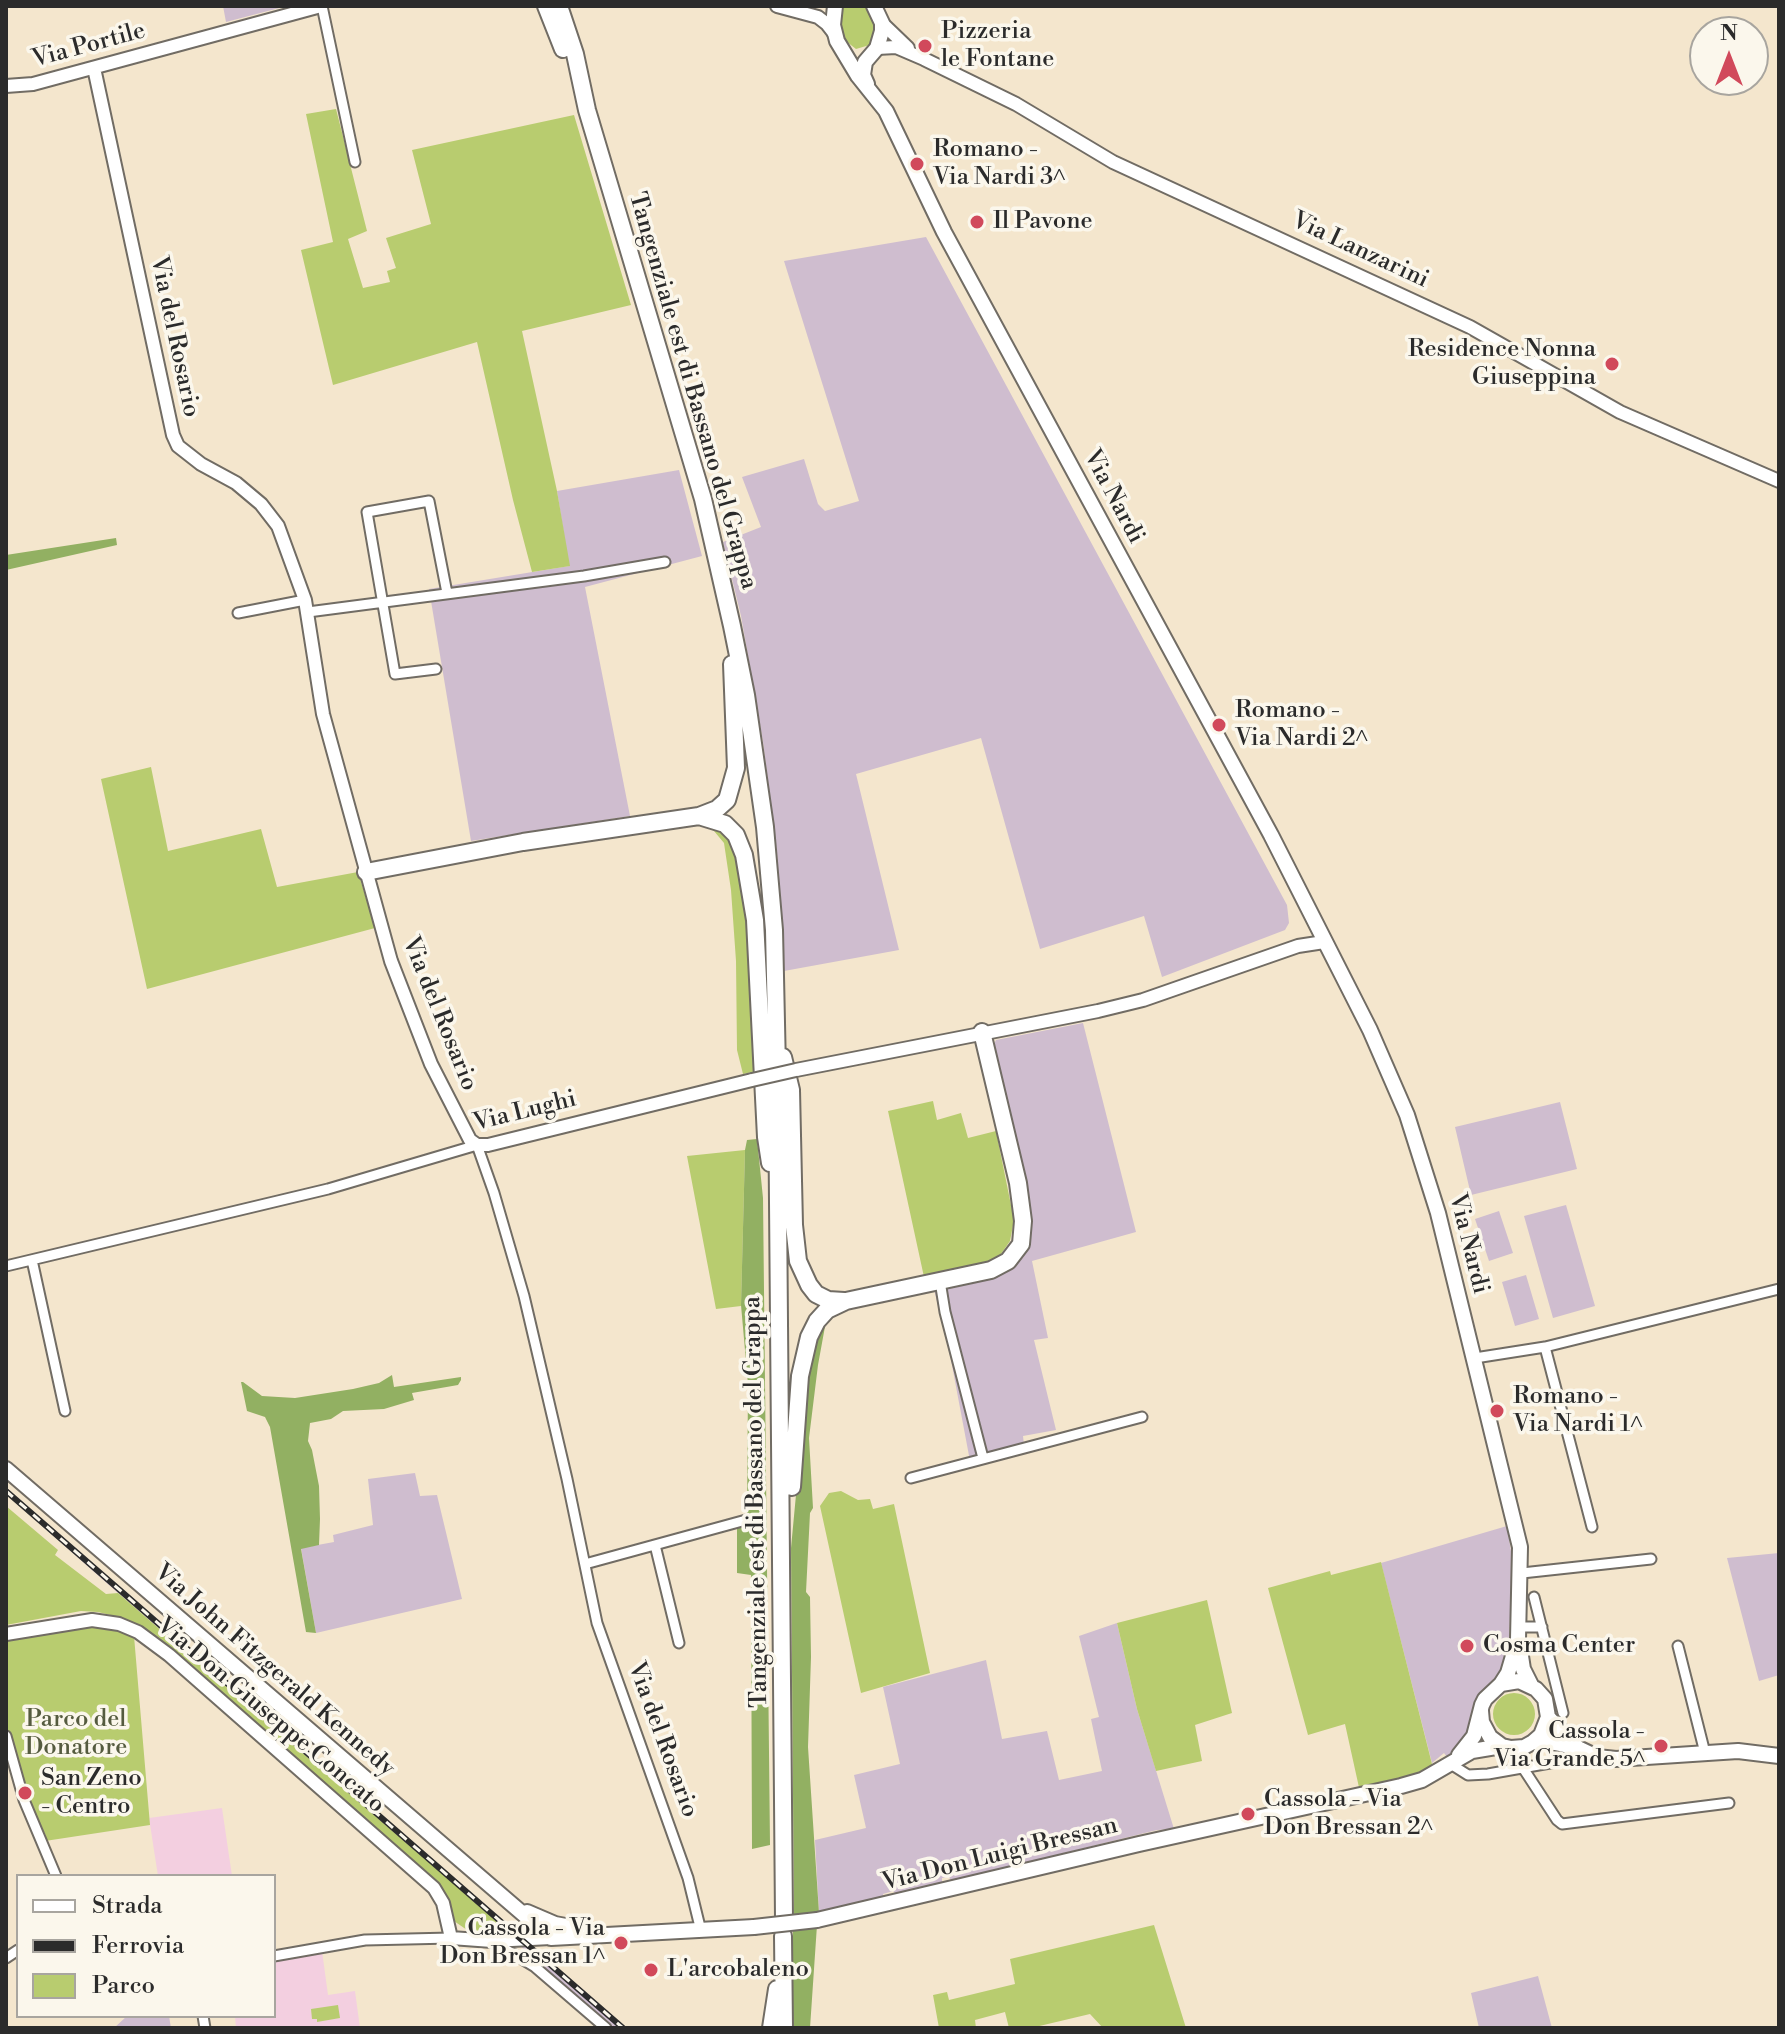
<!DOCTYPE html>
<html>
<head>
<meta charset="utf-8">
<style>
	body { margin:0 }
	#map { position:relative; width:1785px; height:2034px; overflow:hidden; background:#f4e6cd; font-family:"Libre Bodoni",serif }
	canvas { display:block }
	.frame { position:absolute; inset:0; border:8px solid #2b2b2b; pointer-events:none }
	.legend { position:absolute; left:16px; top:1874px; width:260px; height:144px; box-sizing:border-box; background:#fbf7ec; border:2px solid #a8a59f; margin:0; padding:10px 14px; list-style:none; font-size:24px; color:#2b2b2b }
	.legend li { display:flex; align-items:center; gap:16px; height:40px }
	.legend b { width:40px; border:2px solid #a8a59f }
	.north { position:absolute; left:1689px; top:16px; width:80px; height:80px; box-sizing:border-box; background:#fbf7ec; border:2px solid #a8a59f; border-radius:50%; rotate:0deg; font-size:22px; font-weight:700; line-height:32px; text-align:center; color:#2b2b2b }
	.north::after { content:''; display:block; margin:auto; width:28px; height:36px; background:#d1495b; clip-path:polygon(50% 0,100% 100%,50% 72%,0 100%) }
</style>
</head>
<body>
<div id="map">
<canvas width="1785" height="2034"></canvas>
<div class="frame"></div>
<ul class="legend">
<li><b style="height:10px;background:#fff"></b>Strada</li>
<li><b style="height:10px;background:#2b2b2b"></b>Ferrovia</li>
<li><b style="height:22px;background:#b8cc6f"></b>Parco</li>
</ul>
<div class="north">N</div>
</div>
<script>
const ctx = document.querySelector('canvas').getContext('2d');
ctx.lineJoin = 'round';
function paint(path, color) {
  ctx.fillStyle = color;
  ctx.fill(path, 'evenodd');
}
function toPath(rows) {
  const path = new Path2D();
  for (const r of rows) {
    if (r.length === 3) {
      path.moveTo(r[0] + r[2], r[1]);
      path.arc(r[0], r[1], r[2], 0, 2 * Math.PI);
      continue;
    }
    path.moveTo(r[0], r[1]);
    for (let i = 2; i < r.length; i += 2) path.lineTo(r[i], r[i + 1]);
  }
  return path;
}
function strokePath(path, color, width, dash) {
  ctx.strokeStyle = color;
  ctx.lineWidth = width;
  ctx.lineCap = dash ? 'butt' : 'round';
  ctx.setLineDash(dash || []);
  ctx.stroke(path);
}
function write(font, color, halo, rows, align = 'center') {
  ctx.font = font + ' "Libre Bodoni",serif';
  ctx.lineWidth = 7;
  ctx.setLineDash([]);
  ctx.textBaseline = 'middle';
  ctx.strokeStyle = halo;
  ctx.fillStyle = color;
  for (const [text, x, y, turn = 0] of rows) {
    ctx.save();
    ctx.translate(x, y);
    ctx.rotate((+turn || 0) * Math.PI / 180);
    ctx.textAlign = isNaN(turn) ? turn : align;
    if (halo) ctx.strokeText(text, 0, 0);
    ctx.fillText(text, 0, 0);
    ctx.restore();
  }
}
const built = toPath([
	[222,1808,232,1876,158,1876,149,1818],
	[322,1951,328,1995,355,1991,360,2028,236,2028,235,2016,274,2016,274,1960]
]);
const industrial = toPath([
	[223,6,287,6,226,22],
	[926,237,1287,905,1289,923,1285,930,1162,977,1144,916,1040,949,981,738,856,774,899,950,784,971,777,853,763,742,741,616,723,542,761,527,742,477,804,459,818,504,825,511,859,501,784,261],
	[679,470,702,556,585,587,630,816,471,841,429,589,569,566,557,491],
	[1083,1023,1136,1232,1032,1261,1048,1338,1034,1340,1056,1430,1023,1436,1024,1445,970,1461,951,1360,933,1285,975,1277,1021,1245,991,1050,996,1040],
	[1560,1102,1577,1169,1471,1195,1455,1127],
	[1566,1205,1595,1306,1553,1318,1524,1216],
	[1499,1211,1513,1253,1489,1261,1475,1219],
	[1526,1275,1539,1319,1515,1326,1502,1282],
	[415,1473,420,1496,437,1495,462,1599,316,1633,301,1548,334,1542,333,1535,373,1525,368,1479],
	[6,1488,517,1933,510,1933,118,1593,6,1494],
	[1507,1526,1513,1564,1508,1653,1501,1672,1481,1693,1473,1705,1471,1725,1458,1748,1447,1757,1444,1753,1432,1763,1381,1563],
	[1779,1553,1779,1675,1759,1681,1727,1558],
	[1117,1623,1137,1709,1174,1829,1157,1830,951,1881,949,1877,942,1878,942,1883,897,1895,893,1891,883,1894,884,1899,819,1913,815,1840,866,1828,854,1775,900,1764,883,1687,986,1660,1002,1739,1047,1731,1059,1780,1102,1771,1091,1719,1099,1717,1079,1636],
	[518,1944,529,1944,626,2028,611,2028],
	[1538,1976,1552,2028,1479,2028,1471,1993],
	[127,2016,169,2016,171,2028,114,2028]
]);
const green = toPath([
	[842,6,866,6,870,10,876,24,873,44,856,49,842,38,839,31],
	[336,109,367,231,348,239,363,288,390,282,387,271,396,268,386,238,431,224,412,150,574,115,631,305,522,331,557,491,570,566,532,572,513,500,477,342,333,385,301,250,333,242,306,114],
	[151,767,168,851,261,829,277,887,358,872,375,928,147,989,101,779],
	[703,824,721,824,735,845,749,917,756,1071,743,1074,737,1050,736,961,731,890,724,843,714,831],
	[933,1101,937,1120,961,1113,968,1138,996,1131,1014,1220,1010,1241,1001,1254,985,1263,924,1277,888,1111],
	[745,1150,741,1306,716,1309,687,1156],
	[841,1491,858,1500,870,1499,873,1509,894,1504,930,1673,861,1693,820,1506,829,1493],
	[6,1506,58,1550,55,1555,106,1594,118,1593,510,1933,467,1930,454,1921,450,1908,197,1673,144,1629,123,1618,98,1612,81,1611,6,1625],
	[1381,1562,1433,1768,1418,1777,1360,1792,1345,1724,1308,1735,1268,1588,1330,1571,1331,1575],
	[1207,1600,1232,1713,1195,1725,1202,1761,1156,1771,1137,1709,1117,1623],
	[99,1624,134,1636,150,1825,45,1841,46,1836,42,1828,39,1828,19,1777,6,1725,6,1638],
	[1514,1714,21],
	[1154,1925,1186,2028,1103,2028,1090,2014,1031,2028,1009,2028,1005,2012,975,2020,976,2028,939,2028,933,1995,947,1992,949,2000,1015,1984,1010,1959],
	[338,2005,340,2018,317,2022,317,2019,312,2019,311,2009]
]);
const forest = toPath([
	[116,538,117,545,6,570,6,555],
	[757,1139,763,1198,770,1845,752,1849,751,1575,737,1573,737,1522,747,1519,748,1384,741,1305,745,1150,747,1140],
	[826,1321,818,1365,809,1438,813,1508,810,1513,806,1592,810,1597,811,1657,808,1747,819,1913,794,1916,791,1548,811,1335],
	[392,1375,394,1387,461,1377,461,1380,458,1385,412,1393,414,1400,384,1409,343,1411,331,1419,310,1423,308,1441,312,1450,319,1486,320,1519,319,1545,301,1549,316,1633,306,1632,270,1427,265,1417,247,1411,241,1382,243,1382,262,1396,295,1398,353,1389,379,1383],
	[817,1925,810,2028,789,2028,793,1931]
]);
const minor = toPath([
	[322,6,355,162],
	[308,612,584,576,665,562],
	[238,613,305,600],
	[436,669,395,674,367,512,429,501,447,593],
	[32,1260,65,1411],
	[6,1266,328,1189,477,1145,494,1193,524,1296,567,1479,597,1623,688,1878,701,1931],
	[940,1281,945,1312,983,1458],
	[1545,1347,1592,1527],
	[1475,1358,1545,1347,1779,1289],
	[911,1478,1142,1417],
	[655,1545,679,1643],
	[585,1564,746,1520],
	[1522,1573,1651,1559],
	[1534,1597,1563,1713],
	[1519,1627,1542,1627],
	[1678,1646,1705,1753],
	[6,1736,24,1800,56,1876],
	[1449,1763,1468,1775,1488,1774,1567,1760],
	[1523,1768,1557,1820,1562,1824,1729,1803],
	[492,1941,535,1967,606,2028],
	[274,1956,365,1940,451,1938],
	[6,1958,18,1950],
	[203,2016,205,2028]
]);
const tertiary = toPath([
	[777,6,818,17,827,24,834,33],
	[882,23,908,48],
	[877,48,896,47,924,59,1016,104,1113,162,1470,327,1620,412,1779,481],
	[94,68,173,435,178,446,201,464,236,483,261,504,278,526,305,600,323,714,391,961,431,1064,470,1140,477,1145,488,1145,752,1080],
	[6,86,33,84,321,6],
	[796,1070,1098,1011,1143,1000,1298,946,1324,942],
	[6,1634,92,1620,119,1624,138,1632,169,1655,434,1888,443,1903,451,1938,492,1941,551,1938]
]);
const secondary = toPath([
	[835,6,833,25,837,41,858,76,886,111,944,232,1271,835,1370,1030,1407,1115,1438,1213,1520,1547,1518,1639,1508,1673,1501,1684],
	[867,84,863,75,865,62,877,48,882,31,882,23,874,6],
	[6,1469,551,1938,754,1927],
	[1519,1643,1523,1669,1531,1685],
	[1548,1717,1578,1748],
	[1533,1742,1555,1743,1578,1748,1597,1757,1616,1759,1738,1751,1779,1756],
	[1459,1755,1474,1736,1482,1705,1485,1699,1501,1684,1519,1681,1536,1689,1545,1699,1548,1717,1541,1735,1533,1742,1524,1747,1511,1748,1502,1746,1490,1737,1482,1722,1481,1711],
	[527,1912,555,1924,587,1930],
	[817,1920,1139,1844,1401,1786,1422,1780,1472,1751,1502,1746]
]);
const trunk = toPath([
	[546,6,563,49],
	[559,6,575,54,587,110,703,499,732,626,746,695,765,827,774,930,777,1069],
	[699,816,725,824,736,835,744,855,755,920,766,1137,770,1163],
	[366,872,523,842,699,816,717,809,727,800,736,768,732,664],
	[783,1057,791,1090,794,1225,798,1261,809,1285,816,1294,828,1300,844,1301],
	[777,1083,784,1920],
	[792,1487,800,1376,809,1337,817,1321,827,1310,846,1301,991,1270,1008,1261,1021,1244,1023,1221,1018,1183,982,1032],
	[783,1936,784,2028],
	[771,2028,777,1989]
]);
const rail = toPath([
	[6,1491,623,2028]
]);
const tertiaryBridge = toPath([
	[752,1080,796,1070]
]);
const secondaryBridge = toPath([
	[754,1927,817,1920]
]);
const markers = [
	[925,46,8,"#d1495b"],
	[917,164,8,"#d1495b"],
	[977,222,8,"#d1495b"],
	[1612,364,8,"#d1495b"],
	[1219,725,8,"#d1495b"],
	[1497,1411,8,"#d1495b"],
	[1467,1646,8,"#d1495b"],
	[1661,1746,8,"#d1495b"],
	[25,1793,8,"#d1495b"],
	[1248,1814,8,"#d1495b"],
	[621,1943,8,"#d1495b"],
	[651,1970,8,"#d1495b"]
];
const poiNames = [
	["Pizzeria",941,32],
	["le Fontane",941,60],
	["Romano -",933,150],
	["Via Nardi 3^",933,178],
	["Il Pavone",993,222],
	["Residence Nonna",1596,350,"right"],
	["Giuseppina",1596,378,"right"],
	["Romano -",1235,711],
	["Via Nardi 2^",1235,739],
	["Romano -",1513,1397],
	["Via Nardi 1^",1513,1425],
	["Cosma Center",1483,1646],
	["Cassola -",1645,1732,"right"],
	["Via Grande 5^",1645,1760,"right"],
	["San Zeno",41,1779],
	["- Centro",41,1807],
	["Cassola - Via",1264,1800],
	["Don Bressan 2^",1264,1828],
	["Cassola - Via",605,1929,"right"],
	["Don Bressan 1^",605,1957,"right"],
	["L'arcobaleno",667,1970]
];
const streetNames = [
	["Via Portile",89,46,-15],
	["Via Lanzarini",1360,251,25],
	["Via del Rosario",174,337,78],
	["Tangenziale est di Bassano del Grappa",692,391,74],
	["Via Nardi",1113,497,62],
	["Via del Rosario",439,1014,68],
	["Via Lughi",525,1112,-14],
	["Via Nardi",1468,1244,76],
	["Tangenziale est di Bassano del Grappa",757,1502,-91],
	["Via John Fitzgerald Kennedy",274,1671,41],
	["Via Don Giuseppe Concato",270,1716,40],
	["Via del Rosario",662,1740,70],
	["Via Don Luigi Bressan",1000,1855,-14]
];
const parkNames = [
	["Parco del",76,1720],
	["Donatore",76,1748]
];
paint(built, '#f3cfe0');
paint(industrial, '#cfbdcf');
paint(green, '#b8cc6f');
paint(forest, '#92b062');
strokePath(minor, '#716c64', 13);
strokePath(tertiary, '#716c64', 16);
strokePath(secondary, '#716c64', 18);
strokePath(trunk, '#716c64', 20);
strokePath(minor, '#fff', 9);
strokePath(tertiary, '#fff', 12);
strokePath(secondary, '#fff', 14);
strokePath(trunk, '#fff', 16);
strokePath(rail, '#2b2b2b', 6);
strokePath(rail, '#fbf7ec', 3, [9]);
strokePath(tertiaryBridge, '#716c64', 16, []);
strokePath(secondaryBridge, '#716c64', 18, []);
strokePath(tertiaryBridge, '#fff', 12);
strokePath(secondaryBridge, '#fff', 14);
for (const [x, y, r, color] of markers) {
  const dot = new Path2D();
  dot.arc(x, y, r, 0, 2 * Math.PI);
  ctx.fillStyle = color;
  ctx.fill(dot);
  strokePath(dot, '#fbf7ec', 3);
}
write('24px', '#2b2b2b', '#fbf7ec', poiNames, 'left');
write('24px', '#2b2b2b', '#fbf7ec', streetNames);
write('24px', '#555b3f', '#fbf7ec', parkNames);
</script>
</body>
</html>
